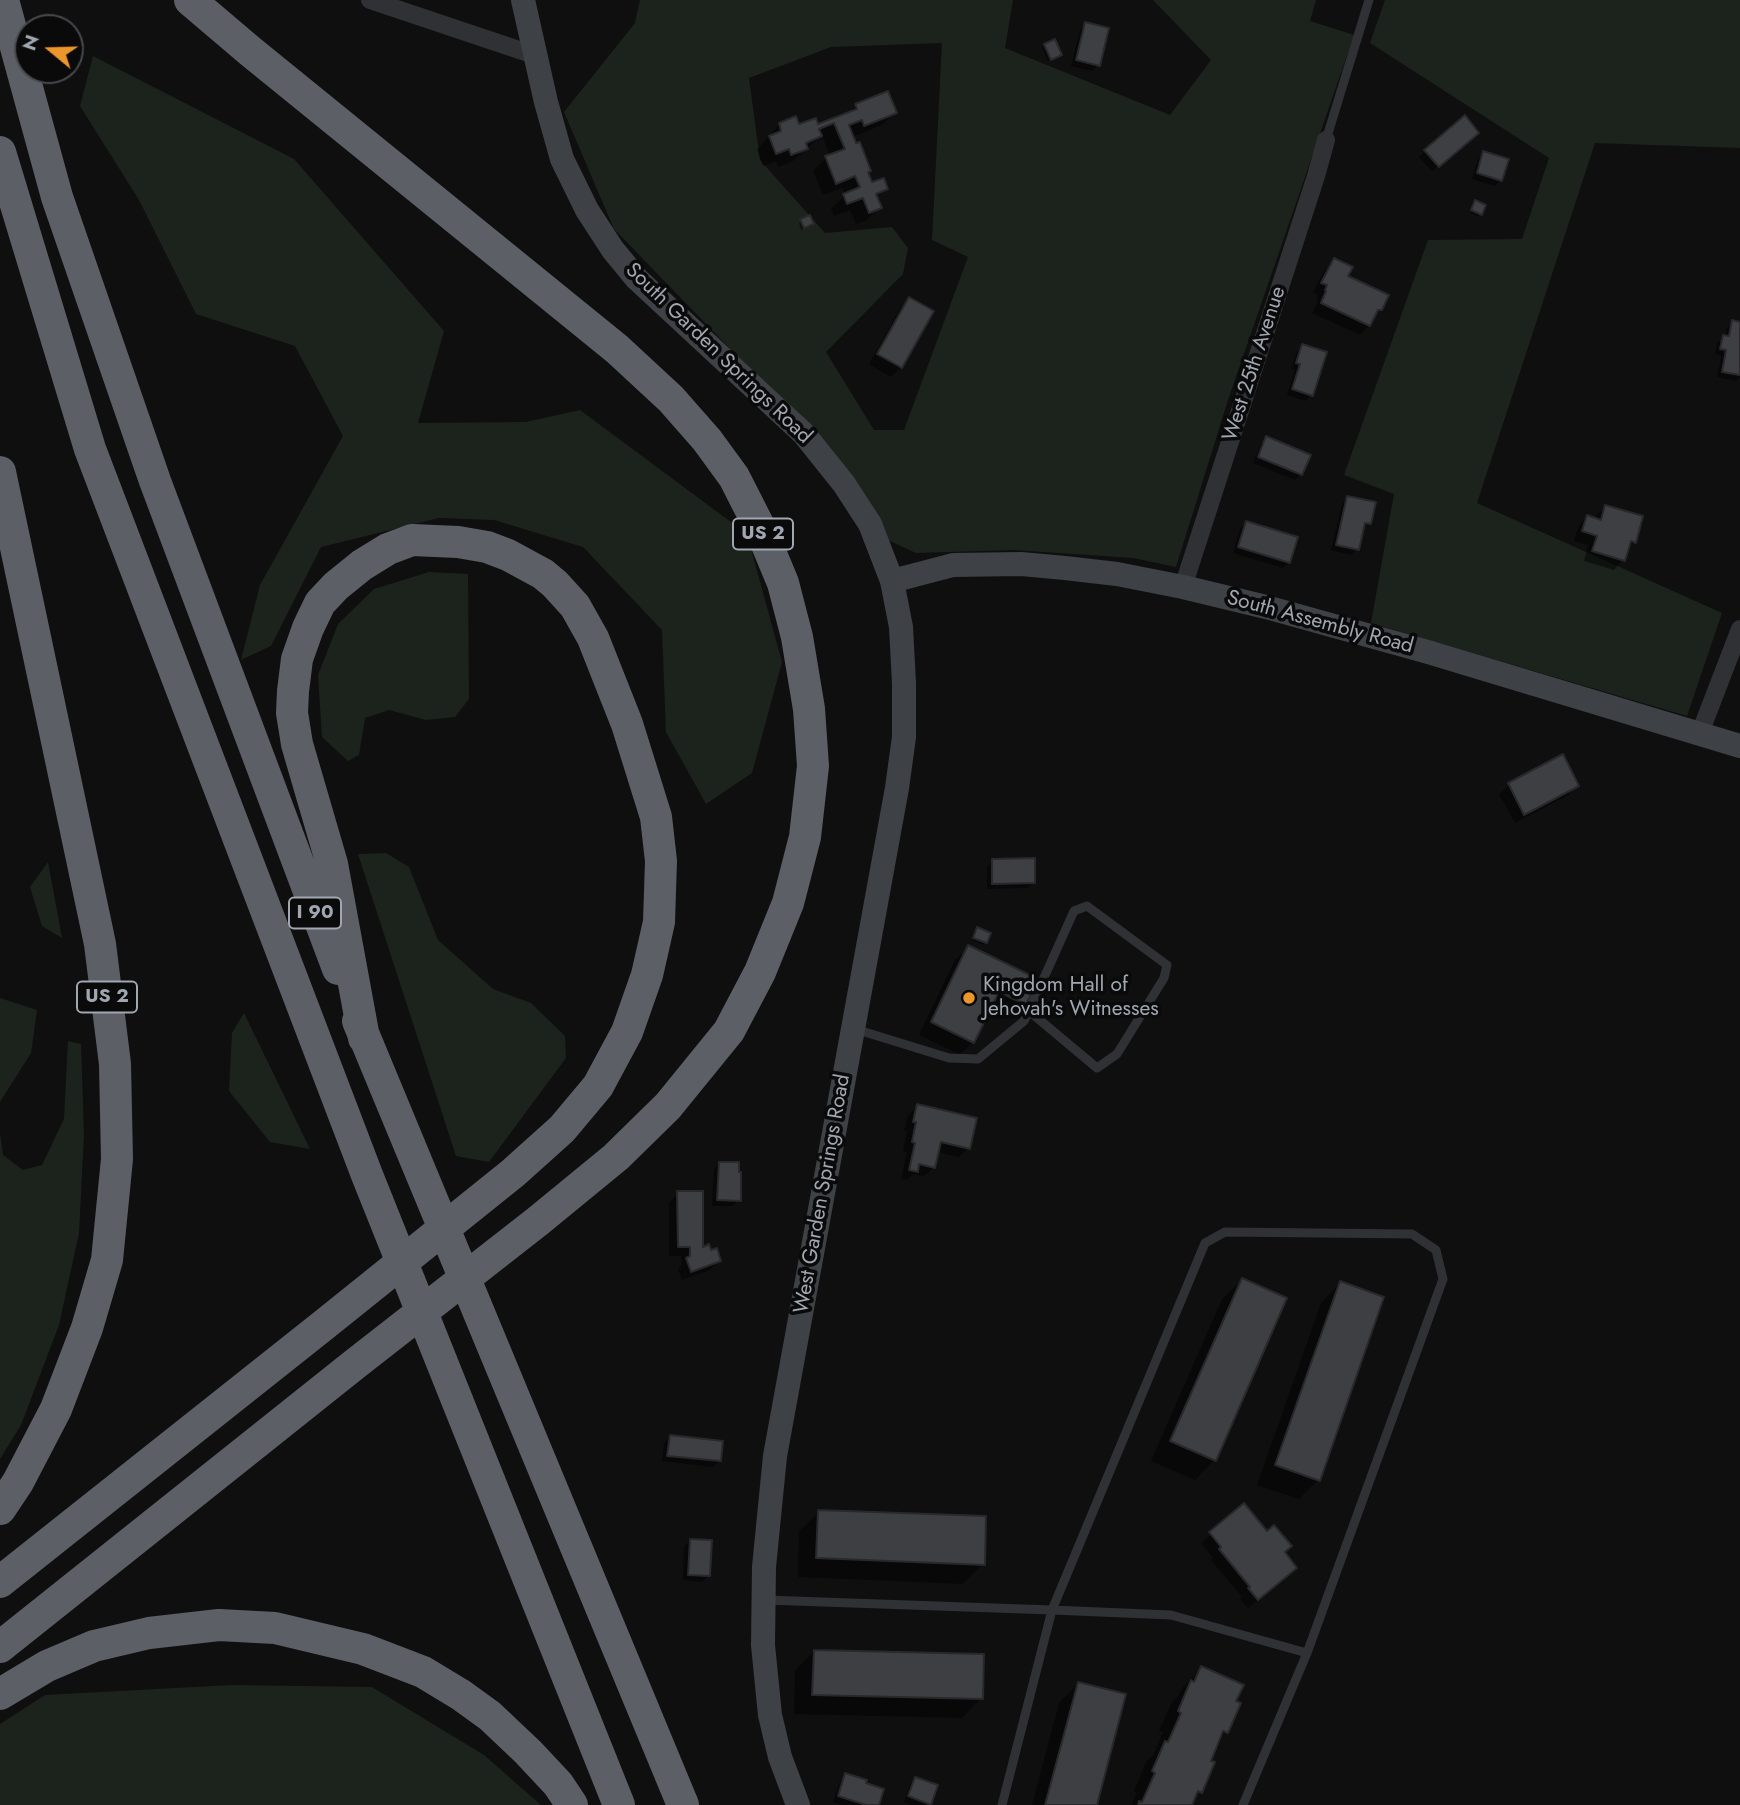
<!DOCTYPE html>
<html>
<head>
<meta charset="utf-8">
<style>
	body { margin:0 }
	#map { position:relative; width:1740px; height:1805px; overflow:hidden; background:#0f0f10; font-family:Jost,sans-serif }
	canvas { display:block }
	.north { position:absolute; left:14px; top:14px; width:70px; height:70px; box-sizing:border-box; background:#0a0a0b; border:2px solid #46494d; border-radius:50%; rotate:289deg; font-size:19px; font-weight:700; line-height:28px; text-align:center; color:#a0a7b1 }
	.north::after { content:''; display:block; margin:auto; width:24px; height:32px; background:#ec972b; clip-path:polygon(50% 0,100% 100%,50% 72%,0 100%) }
</style>
</head>
<body>
<div id="map">
<canvas width="1740" height="1805"></canvas>
<div class="north">N</div>
</div>
<script>
const ctx = document.querySelector('canvas').getContext('2d');
ctx.lineJoin = 'round';
function paint(path, color) {
  ctx.fillStyle = color;
  ctx.fill(path, 'evenodd');
}
function toPath(rows) {
  const path = new Path2D();
  for (const r of rows) {
    path.moveTo(r[0], r[1]);
    for (let i = 2; i < r.length; i += 2) path.lineTo(r[i], r[i + 1]);
  }
  return path;
}
function strokePath(path, color, width, dash) {
  ctx.strokeStyle = color;
  ctx.lineWidth = width;
  ctx.lineCap = dash ? 'butt' : 'round';
  ctx.setLineDash(dash || []);
  ctx.stroke(path);
}
function write(font, color, halo, rows, align = 'center') {
  ctx.font = font + ' Jost,sans-serif';
  ctx.lineWidth = 7;
  ctx.setLineDash([]);
  ctx.textBaseline = 'middle';
  ctx.strokeStyle = halo;
  ctx.fillStyle = color;
  for (const [text, x, y, turn = 0] of rows) {
    ctx.save();
    ctx.translate(x, y);
    ctx.rotate((+turn || 0) * Math.PI / 180);
    ctx.textAlign = isNaN(turn) ? turn : align;
    if (halo) ctx.strokeText(text, 0, 0);
    ctx.fillText(text, 0, 0);
    ctx.restore();
  }
}
const green = toPath([
	[640,0,1013,0,1005,48,1170,115,1211,60,1153,0,1316,0,1310,21,1354,35,1228,400,1176,567,1133,558,1014,550,916,553,888,540,770,390,614,229,564,112,635,23],
	[942,43,932,240,968,257,904,430,874,430,826,352,903,274,908,248,892,227,825,233,760,160,749,78,831,47],
	[1385,0,1740,0,1740,148,1595,143,1477,503,1722,613,1687,716,1371,623,1394,494,1344,475,1428,240,1522,239,1549,158,1370,43],
	[93,56,294,159,444,331,418,423,526,422,580,410,747,534,782,662,752,773,706,804,666,732,662,630,583,547,494,520,439,518,321,547,271,646,241,660,260,585,343,436,295,346,196,314,139,200,80,106],
	[429,572,468,574,469,699,455,717,426,720,389,710,365,718,359,755,348,761,322,737,318,675,338,624,374,589],
	[386,853,409,867,438,940,493,989,531,1003,565,1036,566,1058,489,1162,456,1156,358,854],
	[48,862,62,938,42,926,30,887],
	[0,998,37,1010,31,1053,0,1102],
	[244,1013,310,1149,270,1142,229,1091,232,1033],
	[68,1041,81,1044,84,1135,79,1233,59,1325,21,1425,0,1459,0,1133,3,1155,23,1170,42,1165,64,1119],
	[232,1685,372,1687,484,1755,541,1805,0,1805,0,1724,45,1695]
]);
const shadow = toPath([
	[1086,24,1098,65,1092,71,1071,66,1080,30],
	[1045,45,1058,57,1048,61,1042,48],
	[856,106,895,112,882,125,852,137,871,184,886,188,876,198,880,207,867,220,856,224,850,210,834,216,831,209,845,195,842,188,823,195,813,171,826,158,830,156,822,135,793,161,778,167,776,161,763,166,757,150,779,125,817,126,848,114],
	[1471,138,1432,171,1419,157,1425,151],
	[1484,153,1501,180,1495,186,1472,179,1478,159],
	[1475,202,1481,214,1478,216,1470,213],
	[801,221,812,224,801,230,799,223],
	[1335,260,1346,277,1381,309,1373,316,1369,325,1360,335,1312,313,1318,302,1316,300,1318,295,1313,292,1325,270],
	[909,300,931,312,901,367,891,377,869,364,900,309],
	[1733,322,1740,323,1740,377,1736,381,1717,377,1721,356,1715,354,1717,343,1725,337,1727,328],
	[1302,346,1311,395,1305,401,1287,395,1295,370,1291,369,1297,352],
	[1267,438,1301,474,1295,480,1253,463,1261,444],
	[1348,498,1369,523,1363,529,1357,549,1351,555,1331,550,1342,504],
	[1606,507,1634,542,1627,549,1623,560,1614,570,1584,561,1588,545,1574,541,1578,527,1587,517,1595,520,1596,516],
	[1246,523,1289,562,1283,568,1233,553,1240,529],
	[1562,757,1577,786,1568,795,1515,823,1499,794,1509,785],
	[993,861,1033,882,1027,888,987,889,987,867],
	[977,929,989,934,983,945,972,940],
	[968,948,1024,1004,1011,1017,990,1006,973,1042,960,1055,919,1035,955,960],
	[917,1106,968,1148,959,1157,937,1152,934,1167,924,1176,913,1174,907,1180,901,1179,907,1152,903,1151,907,1131,904,1131,908,1116],
	[720,1163,739,1200,733,1206,712,1206,714,1169],
	[678,1193,701,1249,719,1260,710,1270,682,1280,678,1269,682,1265,681,1256,669,1256,669,1203],
	[1242,1280,1285,1299,1214,1460,1195,1480,1151,1461,1222,1299],
	[1340,1283,1318,1480,1299,1499,1257,1485,1321,1303],
	[670,1437,719,1461,713,1467,662,1461,664,1443],
	[1244,1505,1283,1553,1285,1577,1248,1608,1240,1599,1242,1597,1211,1560,1213,1558,1201,1543],
	[819,1512,983,1564,963,1584,798,1577,799,1531],
	[690,1540,708,1576,702,1582,683,1580,684,1547],
	[814,1651,981,1698,962,1718,794,1714,795,1671],
	[1201,1669,1234,1702,1226,1732,1217,1741,1200,1792,1192,1800,1190,1805,1131,1805,1137,1793,1134,1791,1146,1762,1153,1756,1163,1732,1159,1731,1172,1702,1179,1695,1182,1688],
	[1078,1684,1095,1805,1032,1805,1059,1703],
	[846,1775,877,1805,843,1805,833,1802,840,1781],
	[916,1779,929,1804,928,1805,911,1805,904,1802,910,1785]
]);
const building = toPath([
	[1085,22,1109,28,1100,66,1076,60,1085,22],
	[1055,39,1062,55,1051,60,1044,44,1055,39],
	[888,91,897,113,864,126,862,120,849,125,856,143,860,142,871,171,868,172,872,182,884,178,888,189,876,194,882,208,869,213,863,198,847,204,843,194,860,187,855,176,836,184,825,156,845,149,834,123,819,129,822,136,806,143,808,149,791,155,789,149,776,154,769,136,781,131,779,123,796,116,799,124,816,118,818,124,857,109,855,104,888,91],
	[1465,115,1479,133,1439,167,1424,150,1465,115],
	[1483,151,1509,159,1502,181,1477,173,1483,151],
	[1475,200,1486,205,1482,215,1471,210,1475,200],
	[810,215,814,224,804,228,800,219,810,215],
	[1334,258,1353,267,1348,276,1389,295,1382,310,1378,310,1370,326,1321,303,1326,291,1325,290,1327,285,1321,283,1334,258],
	[909,297,934,311,902,368,877,354,909,297],
	[1732,320,1740,322,1740,375,1722,372,1726,350,1720,349,1723,335,1729,336,1732,320],
	[1302,344,1327,352,1313,396,1292,389,1300,364,1296,363,1302,344],
	[1266,436,1311,455,1302,475,1258,457,1266,436],
	[1347,496,1376,502,1371,524,1365,523,1359,550,1336,545,1347,496],
	[1605,505,1643,516,1636,543,1631,541,1625,561,1592,551,1597,536,1582,531,1587,515,1601,520,1605,505],
	[1246,521,1298,537,1290,563,1238,547,1246,521],
	[1563,754,1579,786,1524,815,1508,783,1563,754],
	[1035,858,1035,883,992,884,992,859,1035,858],
	[977,927,991,933,987,943,973,938,977,927],
	[968,945,1038,979,1026,1005,999,992,974,1043,931,1022,968,945],
	[917,1104,977,1118,970,1149,941,1142,935,1168,919,1164,918,1172,909,1170,915,1143,912,1142,916,1122,913,1122,917,1104],
	[719,1162,739,1162,739,1172,741,1172,741,1201,717,1200,719,1162],
	[677,1191,703,1191,703,1247,709,1244,711,1250,717,1248,721,1261,691,1272,686,1258,690,1256,690,1247,678,1247,677,1191],
	[1242,1278,1287,1298,1216,1461,1170,1441,1242,1278],
	[1340,1281,1384,1297,1320,1481,1275,1465,1340,1281],
	[670,1435,723,1441,721,1461,667,1456,670,1435],
	[1244,1503,1267,1531,1274,1525,1292,1546,1285,1552,1297,1568,1258,1600,1248,1588,1250,1587,1219,1549,1221,1547,1209,1532,1244,1503],
	[818,1510,986,1516,985,1565,816,1558,818,1510],
	[690,1539,712,1540,710,1576,688,1575,690,1539],
	[814,1650,984,1654,983,1699,812,1695,814,1650],
	[1201,1666,1244,1685,1236,1701,1241,1703,1228,1733,1223,1731,1211,1761,1215,1762,1202,1793,1198,1791,1192,1805,1138,1805,1139,1801,1142,1802,1155,1773,1152,1771,1165,1741,1168,1742,1181,1713,1178,1711,1191,1680,1194,1682,1201,1666],
	[1078,1682,1126,1694,1097,1805,1045,1805,1078,1682],
	[845,1773,867,1780,866,1783,884,1789,879,1805,866,1805,838,1796,845,1773],
	[915,1777,938,1785,931,1805,908,1796,915,1777]
]);
const lane = toPath([
	[1326,140,1369,0],
	[855,1029,949,1058,978,1059,1024,1021,1029,1011,1074,911,1087,906,1167,965,1164,978,1117,1054,1097,1068,1029,1011],
	[765,1600,1052,1610,1171,1615,1307,1653,1443,1279,1436,1250,1412,1234,1225,1232,1205,1243,1052,1610,1002,1805],
	[1243,1805,1307,1653]
]);
const street = toPath([
	[370,0,537,56],
	[1183,587,1316,176,1326,140],
	[1700,733,1740,629]
]);
const secondary = toPath([
	[523,0,546,102,562,159,587,210,613,250,637,279,804,434,844,484,870,524,892,581,901,627,904,683,904,737,897,788,775,1456,764,1567,763,1645,770,1715,780,1757,798,1805],
	[892,581,953,565,1021,564,1065,568,1117,574,1183,587,1266,607,1428,652,1740,746]
]);
const highway = toPath([
	[3,0,57,197,155,481,338,969],
	[0,152,90,449,367,1175,619,1805],
	[0,472,100,944,115,1064,117,1159,107,1260,87,1328,56,1409,18,1482,0,1509],
	[358,1021,683,1805],
	[0,1582,325,1324,513,1173,562,1129,598,1086,627,1032,647,975,659,922,661,861,656,817,627,724,593,638,575,606,555,584,543,574,508,555,487,547,458,542,412,540,388,549,362,565,336,586,320,603,308,628,297,659,293,691,292,713,297,744,332,864,364,1038],
	[0,1647,355,1364,538,1221,616,1157,668,1106,729,1031,760,972,788,903,805,837,813,766,809,709,797,637,783,583,761,530,734,477,707,440,671,399,617,349,250,51,190,0],
	[0,1694,47,1666,94,1646,149,1633,219,1625,275,1628,363,1649,423,1672,461,1695,490,1716,528,1752,558,1784,572,1805]
]);
const markers = [
	[969,998,7,"#ec972b"]
];
const shields = [
	[763,534,60],
	[315,913,52],
	[107,997,60]
];
const shieldNames = [
	["US 2",763,534],
	["I 90",315,913],
	["US 2",107,997]
];
const streetNames = [
	["South Garden Springs Road",718,354,44],
	["West 25th Avenue",1255,364,-72],
	["South Assembly Road",1320,623,15],
	["West Garden Springs Road",823,1194,-80]
];
const poiNames = [
	["Kingdom Hall of",983,986],
	["Jehovah's Witnesses",983,1010]
];
paint(green, '#1c231c');
paint(shadow, '#0007');
paint(building, '#3e3f43');
strokePath(building, '#29292c', 2);
strokePath(lane, '#303135', 9);
strokePath(street, '#303135', 18);
strokePath(secondary, '#3e4145', 24);
strokePath(highway, '#5c6066', 32);
for (const [x, y, r, color] of markers) {
  const dot = new Path2D();
  dot.arc(x, y, r, 0, 2 * Math.PI);
  ctx.fillStyle = color;
  ctx.fill(dot);
  strokePath(dot, '#0a0a0b', 2.5);
}
for (const [x, y, w] of shields) {
  const box = new Path2D();
  box.roundRect(x - w / 2, y - 15.5, w, 31, 5);
  ctx.fillStyle = '#0a0a0b';
  ctx.fill(box);
  strokePath(box, '#a0a7b1', 2);
}
write('bold 19px', '#a0a7b1', null, shieldNames);
write('21px', '#a0a7b1', '#0a0a0b', streetNames);
write('21px', '#a0a7b1', '#0a0a0b', poiNames, 'left');
</script>
</body>
</html>
